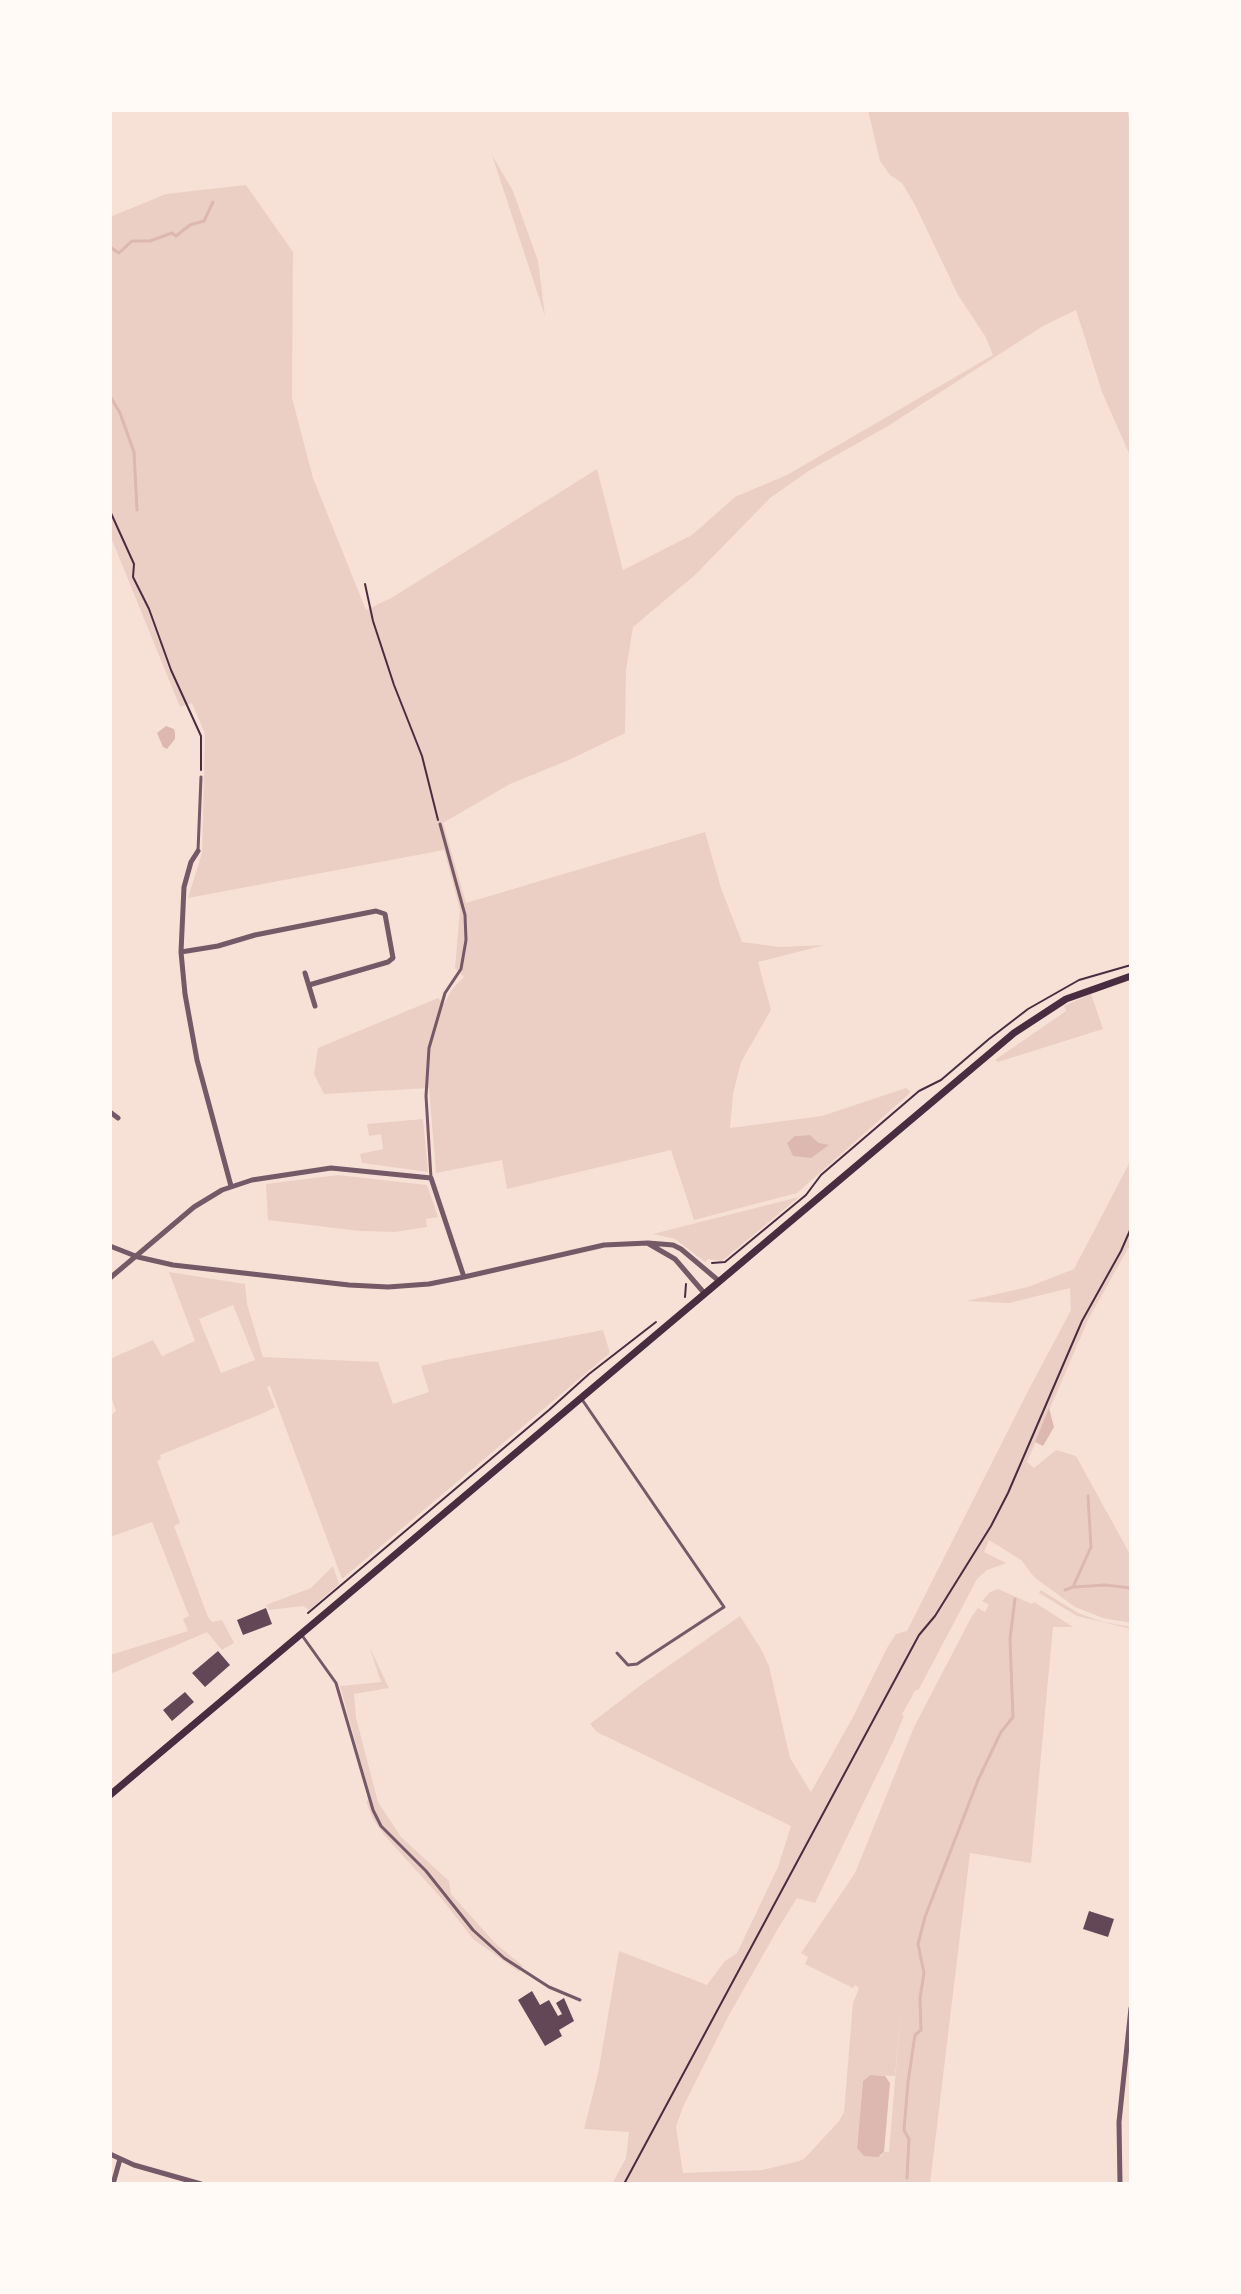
<!DOCTYPE html>
<html>
<head>
<meta charset="utf-8">
<style>
	body { margin:0 }
	#map { position:relative; width:1241px; height:2294px; overflow:hidden; background:#f7e1d7; font-family:"PT Sans",sans-serif }
	canvas { display:block }
	.frame { position:absolute; inset:0; border:112px solid #fffaf5; pointer-events:none }
</style>
</head>
<body>
<div id="map">
<canvas width="1241" height="2294"></canvas>
<div class="frame"></div>
</div>
<script>
const ctx = document.querySelector('canvas').getContext('2d');
ctx.lineJoin = 'round';
function paint(path, color) {
  ctx.fillStyle = color;
  ctx.fill(path, 'evenodd');
}
function toPath(rows) {
  const path = new Path2D();
  for (const r of rows) {
    path.moveTo(r[0], r[1]);
    for (let i = 2; i < r.length; i += 2) path.lineTo(r[i], r[i + 1]);
  }
  return path;
}
function strokePath(path, color, width, dash) {
  ctx.strokeStyle = color;
  ctx.lineWidth = width;
  ctx.lineCap = dash ? 'butt' : 'round';
  ctx.setLineDash(dash || []);
  ctx.stroke(path);
}
const green = toPath([
	[868,110,1127,110,1131,126,1131,458,1102,392,1076,310,1043,326,888,426,810,470,770,498,695,575,633,627,626,670,625,733,569,760,510,784,443,823,466,903,705,832,721,888,742,942,780,947,825,945,758,962,771,1010,741,1062,733,1094,730,1128,822,1116,906,1088,910,1091,908,1095,797,1193,694,1220,671,1150,507,1189,502,1160,436,1173,429,1088,324,1094,314,1074,318,1048,438,998,444,1004,453,988,464,977,455,968,460,910,444,850,188,898,202,853,205,734,192,703,180,707,110,535,110,217,166,194,246,185,293,252,292,398,313,478,366,610,393,597,597,469,623,570,692,535,735,497,787,475,993,355,985,336,958,295,915,205,902,183,890,175,880,161],
	[810,1135,819,1143,811,1158,795,1136],
	[492,155,513,191,538,261,545,316],
	[1091,994,1103,1029,998,1062,995,1060,1066,1011,1064,1006],
	[423,1119,428,1172,362,1163,360,1154,383,1149,381,1134,369,1136,367,1124],
	[1131,1160,1131,1243,1088,1320,1027,1462,1034,1468,1056,1450,1076,1456,1131,1556,1131,1623,1103,1618,1075,1607,1034,1577,1021,1560,989,1540,984,1552,1006,1563,987,1570,977,1579,919,1689,915,1691,902,1714,904,1716,893,1742,815,1903,797,1898,779,1927,729,2015,683,2107,676,2127,683,2173,763,2170,799,2161,804,2159,839,2121,844,2112,853,2003,859,1988,855,1985,853,1988,805,1964,808,1957,801,1953,855,1873,914,1727,972,1616,978,1608,985,1612,989,1605,982,1601,990,1592,998,1589,1032,1604,1034,1602,1073,1627,1053,1627,1031,1863,970,1853,930,2184,612,2184,626,2158,629,2132,584,2129,598,2074,619,1951,707,1985,725,1961,737,1953,778,1867,791,1826,597,1732,590,1724,641,1685,740,1616,761,1649,769,1666,790,1758,811,1792,853,1717,887,1648,896,1634,907,1631,1027,1393,1071,1310,1070,1288,1009,1303,966,1301,1028,1287,1074,1269],
	[902,1998,889,2152,884,2152,881,2156,857,2148,863,2081,870,2075,895,2076],
	[338,1175,427,1185,438,1217,426,1219,427,1227,395,1232,360,1231,268,1220,266,1184],
	[799,1197,722,1261,708,1259,705,1262,675,1239,653,1234],
	[169,1272,245,1284,247,1304,263,1357,378,1362,393,1404,429,1392,421,1366,445,1360,603,1330,610,1353,342,1579,270,1386,267,1387,275,1407,266,1412,160,1455,161,1459,157,1461,180,1523,174,1526,208,1617,212,1622,222,1620,234,1643,222,1650,207,1632,110,1674,110,1655,188,1631,183,1619,189,1616,152,1522,110,1537,110,1416,116,1411,110,1393,110,1359,153,1340,162,1356,195,1341],
	[233,1305,255,1360,221,1373,199,1319],
	[333,1566,339,1584,309,1610,303,1606,269,1610,266,1605,311,1588],
	[1041,1590,1078,1613,1103,1622,1131,1627,1131,1629,1077,1616,1039,1593],
	[369,1646,389,1688,354,1694,356,1718,378,1802,401,1837,449,1881,451,1894,496,1944,523,1966,519,1972,473,1939,442,1899,385,1836,373,1819,366,1801,371,1799,340,1686,381,1682]
]);
const water = toPath([
	[166,726,174,729,175,733,175,739,167,749,163,747,157,733],
	[810,1135,819,1143,829,1145,811,1158,793,1156,787,1143,795,1136],
	[1049,1408,1054,1427,1043,1446,1035,1442],
	[870,2075,885,2076,890,2083,884,2152,878,2157,864,2156,857,2148,863,2081]
]);
const stream = toPath([
	[110,247,119,253,132,241,150,241,172,233,176,236,190,225,204,221,213,202],
	[110,396,120,413,134,452,137,510],
	[1075,1587,1105,1585,1131,1588],
	[1065,1590,1073,1587,1091,1547,1088,1496],
	[907,2178,909,2139,904,2130,908,2082,915,2035,921,2030,920,1998,924,1973,918,1944,925,1917,978,1780,1001,1732,1013,1717,1010,1639,1015,1599]
]);
const building = toPath([
	[266,1608,272,1624,243,1635,237,1620],
	[218,1651,230,1665,205,1687,192,1673],
	[185,1692,194,1702,172,1721,163,1710],
	[1089,1911,1114,1919,1108,1937,1083,1929],
	[532,1991,540,2005,549,2000,558,2016,562,2014,556,2003,564,1998,574,2021,559,2030,562,2036,545,2046,518,2000]
]);
const path = toPath([
	[110,511,134,564,133,577,149,609,171,670,201,736,201,770],
	[365,584,373,621,394,685,422,756,438,820],
	[712,1263,725,1262,806,1195,821,1175,919,1091,941,1080,989,1039,1028,1009,1079,980,1131,965],
	[685,1297,686,1284],
	[308,1613,549,1410,589,1374,656,1322],
	[624,2184,919,1635,935,1616,991,1526,1008,1493,1082,1321,1121,1251,1131,1228]
]);
const service = toPath([
	[1130,110,1131,113],
	[198,851,201,777],
	[431,1178,426,1096,429,1048,445,993,461,969,466,940,465,915,440,824],
	[581,1398,724,1607,637,1664,628,1665,617,1653],
	[301,1634,336,1683,373,1810,381,1826,426,1871,473,1930,504,1958,549,1987,580,2000]
]);
const minor = toPath([
	[198,851,191,862,184,887,181,952,185,994,197,1060,231,1186],
	[181,952,218,946,255,935,376,911,385,914,393,958,388,962,309,985],
	[305,973,315,1006],
	[110,1112,118,1118],
	[649,1244,675,1259,705,1294],
	[110,1246,138,1257,173,1265,349,1285,388,1287,429,1284,464,1277,604,1245,648,1243,673,1245,681,1249,719,1281],
	[110,1278,194,1207,222,1190,252,1180,331,1168,431,1178,464,1277],
	[110,2154,134,2165,201,2184],
	[113,2184,120,2159],
	[1120,2184,1119,2122,1131,2008]
]);
const secondary = toPath([
	[110,1795,1014,1033,1066,999,1131,976]
]);
paint(green, '#ebcfc5');
paint(water, '#dcb8b0');
strokePath(stream, '#dcb8b0', 3);
paint(building, '#644757');
strokePath(path, '#4a2c40', 2);
strokePath(service, '#755966', 3);
strokePath(minor, '#755966', 5);
strokePath(secondary, '#4a2c40', 7);
</script>
</body>
</html>
